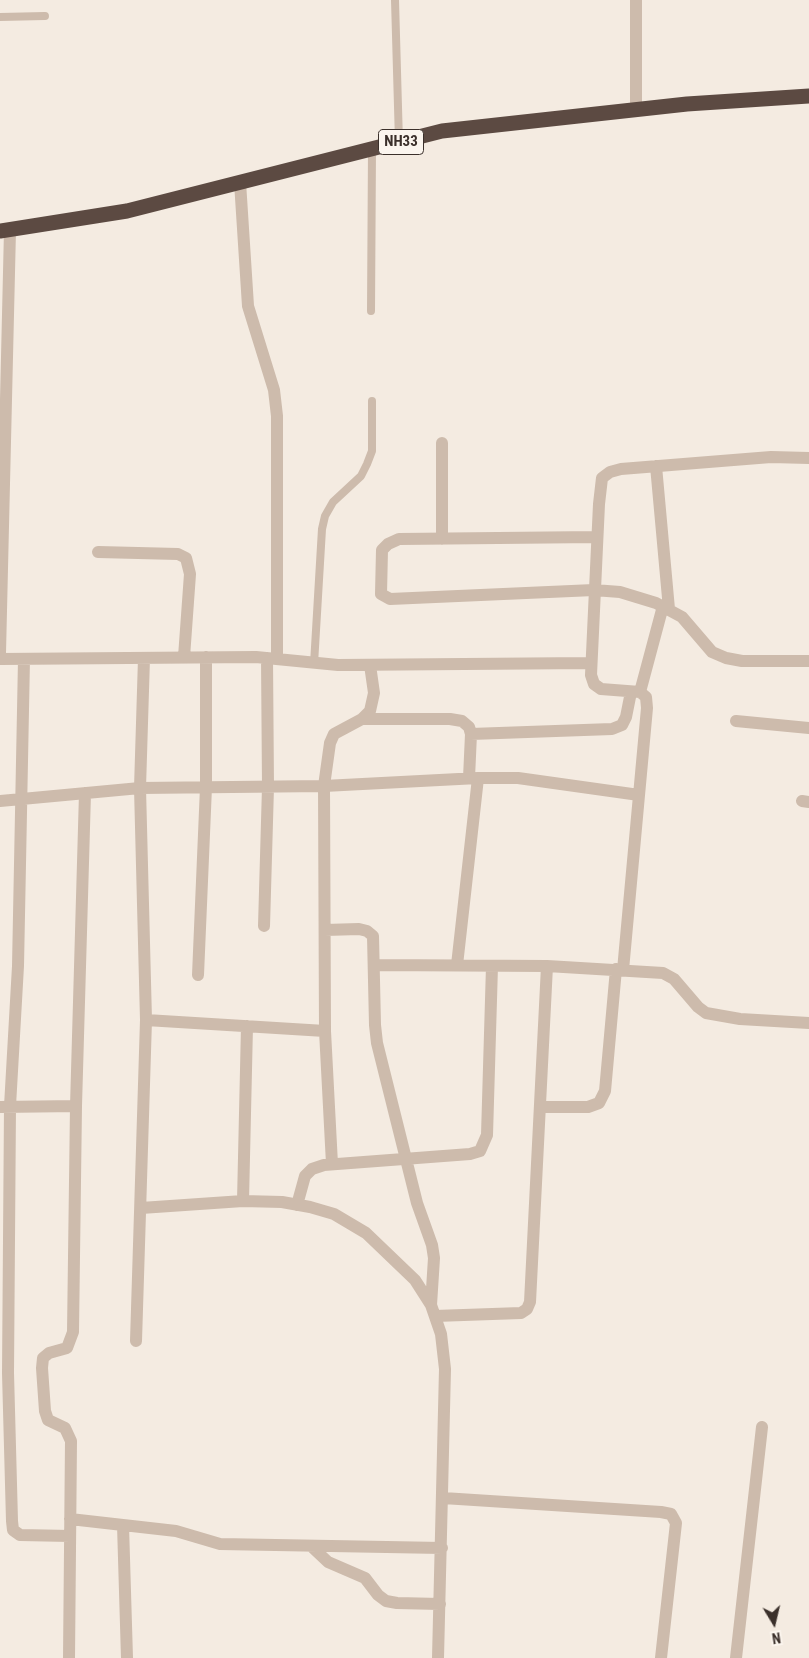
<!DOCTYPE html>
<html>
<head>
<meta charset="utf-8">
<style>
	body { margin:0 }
	#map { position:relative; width:809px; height:1658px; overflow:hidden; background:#f4ebe1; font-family:"Roboto Condensed",sans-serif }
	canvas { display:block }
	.north { position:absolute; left:749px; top:1598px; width:50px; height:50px; -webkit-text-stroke:4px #fbf5ee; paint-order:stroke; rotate:171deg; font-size:14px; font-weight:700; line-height:20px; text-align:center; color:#3b302b }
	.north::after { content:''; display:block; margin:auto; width:18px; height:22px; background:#3b302b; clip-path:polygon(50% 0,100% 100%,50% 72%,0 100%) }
</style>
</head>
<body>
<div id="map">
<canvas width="809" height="1658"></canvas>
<div class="north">N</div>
</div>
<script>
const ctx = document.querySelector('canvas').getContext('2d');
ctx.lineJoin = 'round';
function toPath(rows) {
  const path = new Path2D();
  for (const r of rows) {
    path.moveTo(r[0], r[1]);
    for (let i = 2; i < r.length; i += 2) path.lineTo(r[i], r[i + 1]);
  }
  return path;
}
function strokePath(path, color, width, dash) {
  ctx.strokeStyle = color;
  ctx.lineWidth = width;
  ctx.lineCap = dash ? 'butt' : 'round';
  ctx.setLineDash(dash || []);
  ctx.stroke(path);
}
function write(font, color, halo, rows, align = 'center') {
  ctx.font = font + ' "Roboto Condensed",sans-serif';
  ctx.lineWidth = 4;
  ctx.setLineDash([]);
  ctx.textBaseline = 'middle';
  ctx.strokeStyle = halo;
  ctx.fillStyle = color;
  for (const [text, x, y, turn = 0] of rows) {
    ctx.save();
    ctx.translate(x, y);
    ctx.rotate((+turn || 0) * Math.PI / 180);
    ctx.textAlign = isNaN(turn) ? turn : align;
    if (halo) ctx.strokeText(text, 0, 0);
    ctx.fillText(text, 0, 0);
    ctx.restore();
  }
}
const lane = toPath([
	[395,0,399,142],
	[0,17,45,16],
	[371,311,372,149],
	[314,664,322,529,325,516,333,502,361,476,367,464,372,451,372,401]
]);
const street = toPath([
	[636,0,636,109],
	[240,182,248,306,274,390,277,416,277,659],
	[656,466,669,609],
	[597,537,399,539,388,544,382,550,381,594,390,599,594,590,620,592,656,603,682,617,712,652,726,658,742,661,809,661],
	[442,539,442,443],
	[98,552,178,554,186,558,190,574,184,657],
	[0,653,10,230],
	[0,659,256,657,338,665,590,663],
	[24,659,18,966,10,1106,8,1373,12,1521,13,1530,20,1535,70,1536],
	[640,692,663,606],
	[362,719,450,719,462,721,469,727,471,734,469,778],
	[736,721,809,728],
	[471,734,612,729,622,725,626,717,631,692],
	[0,801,140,788,324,786,478,778,518,778,639,795],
	[802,801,809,802],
	[264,926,268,787,267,658],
	[325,930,359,929,367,931,373,936,375,1025,377,1043,417,1203,432,1245,434,1258,431,1305],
	[375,965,547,966,663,973,674,979,698,1007,706,1013,740,1019,809,1023],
	[457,965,478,778],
	[623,970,647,708,646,697,640,692,601,689,594,684,591,675,599,504,602,478,610,472,621,469,771,457,809,458],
	[198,975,206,787,206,657],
	[146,1020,325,1031],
	[0,1107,76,1106],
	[540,1107,588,1107,599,1103,605,1091,616,969],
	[332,1164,325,1031,324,786,330,743,334,734,362,719,370,711,374,693,370,665],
	[243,1201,247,1026],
	[297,1205,305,1176,312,1169,324,1165,470,1154,480,1151,487,1135,492,966],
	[141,1208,243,1201,282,1202,310,1207,334,1214,366,1233,415,1280,431,1305,441,1334,445,1369,438,1658],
	[435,1316,521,1313,527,1309,530,1302,547,966],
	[136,1341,146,1020,140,788,144,658],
	[443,1498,661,1512,671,1514,676,1523,661,1658],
	[70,1519,176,1531,220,1544,442,1548],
	[123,1525,127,1658],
	[311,1546,328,1562,365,1578,378,1595,386,1601,397,1603,440,1604],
	[69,1658,71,1441,65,1428,48,1420,45,1411,42,1368,43,1358,49,1353,67,1348,73,1332,76,1106,85,793],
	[736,1658,762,1427]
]);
const highway = toPath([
	[0,231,127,211,442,131,687,104,809,96]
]);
const shields = [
	[401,142,45]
];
const shieldNames = [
	["NH33",401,142]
];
strokePath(lane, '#cdbbac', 8);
strokePath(street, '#cdbbac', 12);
strokePath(highway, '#5c4a42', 15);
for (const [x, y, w] of shields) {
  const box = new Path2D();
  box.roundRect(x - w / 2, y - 12.5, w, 25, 4);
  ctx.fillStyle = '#fbf5ee';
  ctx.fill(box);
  strokePath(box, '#3b302b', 1);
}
write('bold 15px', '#3b302b', null, shieldNames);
</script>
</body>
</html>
